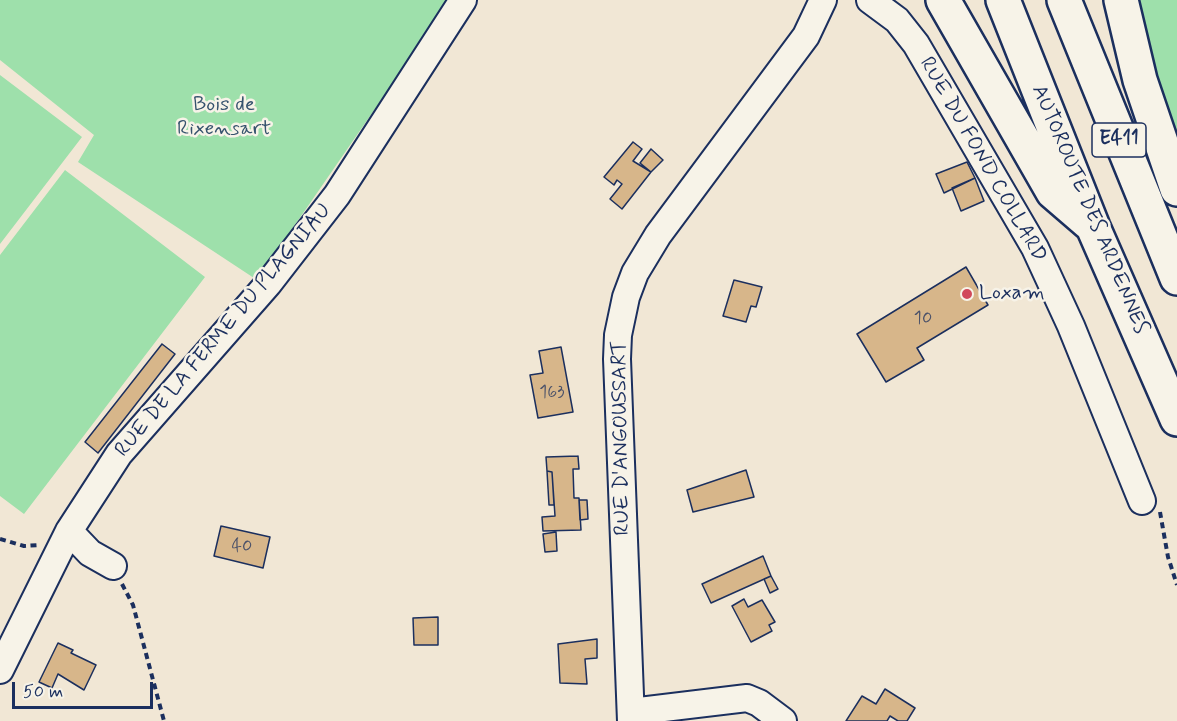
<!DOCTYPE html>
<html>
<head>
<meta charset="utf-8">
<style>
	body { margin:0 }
	#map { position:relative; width:1177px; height:721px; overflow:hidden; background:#f1e7d5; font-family:Mynerve,sans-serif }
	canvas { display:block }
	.scale { position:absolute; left:12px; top:682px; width:141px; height:27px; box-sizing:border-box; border:3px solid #1b2f5e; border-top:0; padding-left:8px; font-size:18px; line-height:21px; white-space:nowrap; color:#1b2f5e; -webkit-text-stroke:4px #f7f3e8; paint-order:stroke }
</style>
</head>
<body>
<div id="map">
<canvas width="1177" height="721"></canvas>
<div class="scale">50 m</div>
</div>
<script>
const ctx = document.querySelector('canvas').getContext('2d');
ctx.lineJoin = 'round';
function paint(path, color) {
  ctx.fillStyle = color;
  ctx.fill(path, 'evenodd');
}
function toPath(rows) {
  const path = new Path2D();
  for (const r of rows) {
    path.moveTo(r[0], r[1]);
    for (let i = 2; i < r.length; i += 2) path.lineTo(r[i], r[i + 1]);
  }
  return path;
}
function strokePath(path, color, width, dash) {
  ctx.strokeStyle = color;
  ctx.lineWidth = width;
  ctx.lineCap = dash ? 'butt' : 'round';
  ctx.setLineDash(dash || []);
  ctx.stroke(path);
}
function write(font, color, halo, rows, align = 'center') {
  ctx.font = font + ' Mynerve,sans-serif';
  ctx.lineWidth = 5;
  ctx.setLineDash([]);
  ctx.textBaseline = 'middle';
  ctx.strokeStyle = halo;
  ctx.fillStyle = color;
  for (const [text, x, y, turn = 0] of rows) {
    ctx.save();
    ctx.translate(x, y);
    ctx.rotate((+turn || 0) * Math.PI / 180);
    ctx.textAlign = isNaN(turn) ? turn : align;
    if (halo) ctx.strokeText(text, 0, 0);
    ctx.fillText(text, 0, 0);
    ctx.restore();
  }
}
const green = toPath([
	[0,0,450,0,257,280,78,162,94,135,0,60],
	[1130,0,1177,0,1177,160],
	[0,75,82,137,0,244],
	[65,170,205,277,24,514,0,496,0,255]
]);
const building = toPath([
	[633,142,642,149,633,161,651,172,622,209,610,199,622,184,617,180,614,185,604,177,633,142],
	[651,149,663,160,651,172,640,163,651,149],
	[967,162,975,178,944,193,936,174,967,162],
	[975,178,984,201,961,211,952,188,975,178],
	[966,267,988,305,917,348,924,360,886,382,857,334,966,267],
	[734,280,762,287,756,307,751,306,746,322,723,316,734,280],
	[162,344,175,354,98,453,85,442,162,344],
	[561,347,573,412,538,418,530,375,543,373,539,351,561,347],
	[578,456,579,469,573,469,574,498,579,498,581,530,543,531,542,517,555,516,552,472,547,471,546,457,578,456],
	[746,470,754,497,693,512,687,490,746,470],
	[547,471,552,472,554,505,549,505,547,471],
	[579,500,587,500,588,519,580,520,579,500],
	[221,526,270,537,263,568,214,556,221,526],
	[556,532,557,551,545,552,543,534,556,532],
	[763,556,771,576,711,603,702,584,763,556],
	[771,576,778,589,770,593,764,579,771,576],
	[744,599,748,607,762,600,775,622,769,625,772,631,751,642,732,606,744,599],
	[438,617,438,645,414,645,413,618,438,617],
	[597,639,597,658,585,659,587,684,560,683,558,644,597,639],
	[58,643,73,650,71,653,96,665,84,690,58,674,52,688,39,682,58,643],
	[885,689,915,708,907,721,898,721,890,716,887,721,846,721,862,696,876,704,885,689]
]);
const path = toPath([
	[1160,512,1168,557,1177,585],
	[0,539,24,546,40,545],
	[122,584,133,605,164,721]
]);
const minor = toPath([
	[870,0,897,20,916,44,1035,248,1071,326,1142,501],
	[69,531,90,553,113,566],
	[0,670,69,531,119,454,268,284,337,195,463,0],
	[631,712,747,698,759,703,783,721],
	[631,721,617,359,618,335,626,297,635,273,658,235,806,36,823,0]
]);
const highway = toPath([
	[943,0,1053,192,1089,223],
	[1003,0,1093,227,1177,419],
	[1064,0,1177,278],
	[1121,0,1140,80,1177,189]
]);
const markers = [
	[967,294,6,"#d1495b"]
];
const numberNames = [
	["10",923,319],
	["163",552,393],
	["40",242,547]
];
const shields = [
	[1119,140,54]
];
const shieldNames = [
	["E411",1119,140]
];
const parkNames = [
	["Bois de",224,106],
	["Rixensart",224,130]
];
const streetNames = [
	["RUE DU FOND COLLARD",982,160,60],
	["AUTOROUTE DES ARDENNES",1089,210,67],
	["RUE DE LA FERME DU PLAGNIAU",224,331,-50],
	["RUE D'ANGOUSSART",622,438,-91]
];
const poiNames = [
	["Loxam",979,294]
];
paint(green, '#9ee0ab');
paint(building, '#d7b68a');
strokePath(building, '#1b2f5e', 1.5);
strokePath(minor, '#1b2f5e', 30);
strokePath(highway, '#1b2f5e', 38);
strokePath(path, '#1b2f5e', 4, [6, 4.5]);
strokePath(minor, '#f7f3e8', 26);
strokePath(highway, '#f7f3e8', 33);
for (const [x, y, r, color] of markers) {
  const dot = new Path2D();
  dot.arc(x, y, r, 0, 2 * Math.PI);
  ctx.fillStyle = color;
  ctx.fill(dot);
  strokePath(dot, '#f7f3e8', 2);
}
write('18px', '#4a5169', null, numberNames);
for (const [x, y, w] of shields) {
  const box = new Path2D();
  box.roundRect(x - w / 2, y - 17, w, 34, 4.5);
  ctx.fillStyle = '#f7f3e8';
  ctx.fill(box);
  strokePath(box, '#1b2f5e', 1.5);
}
write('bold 20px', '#1b2f5e', null, shieldNames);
write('21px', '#35526d', '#f7f3e8', parkNames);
write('21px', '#1b2f5e', '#f7f3e8', streetNames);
write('21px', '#1b2f5e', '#f7f3e8', poiNames, 'left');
</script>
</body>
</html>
